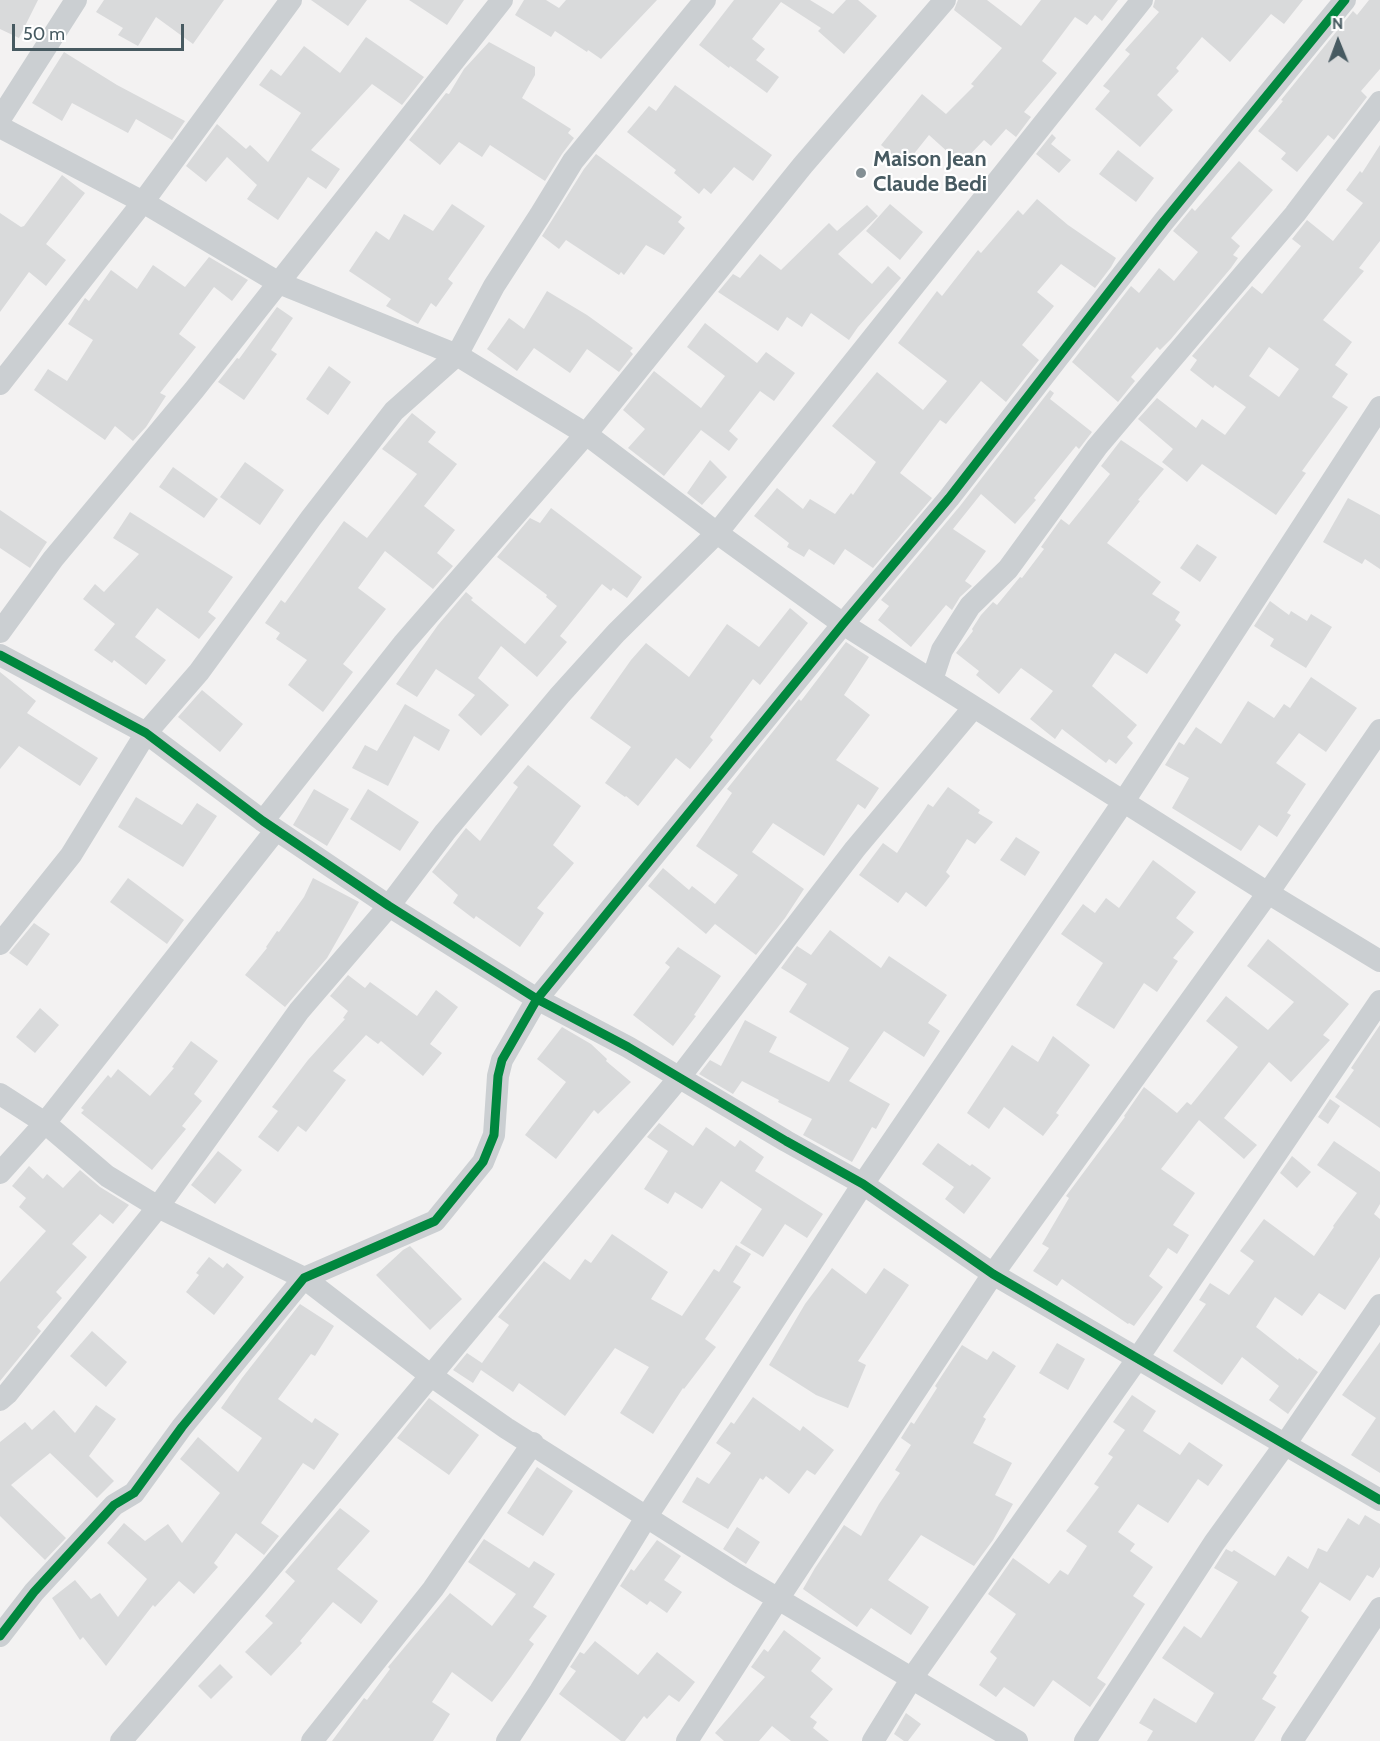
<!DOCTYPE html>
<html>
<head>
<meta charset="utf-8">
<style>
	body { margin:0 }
	#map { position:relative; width:1380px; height:1741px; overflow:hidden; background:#f3f2f2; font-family:Cabin,sans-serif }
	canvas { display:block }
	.north { position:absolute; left:1308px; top:12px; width:60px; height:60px; -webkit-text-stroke:4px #fff; paint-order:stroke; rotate:359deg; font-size:16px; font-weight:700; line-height:24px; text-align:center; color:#475a61 }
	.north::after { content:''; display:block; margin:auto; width:21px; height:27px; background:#475a61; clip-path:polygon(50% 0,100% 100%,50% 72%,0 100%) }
	.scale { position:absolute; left:12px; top:24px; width:172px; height:27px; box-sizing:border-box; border:3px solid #475a61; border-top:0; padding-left:8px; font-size:18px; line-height:21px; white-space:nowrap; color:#475a61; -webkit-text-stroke:4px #fff; paint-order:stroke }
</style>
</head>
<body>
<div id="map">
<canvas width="1380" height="1741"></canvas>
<div class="north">N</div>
<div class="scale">50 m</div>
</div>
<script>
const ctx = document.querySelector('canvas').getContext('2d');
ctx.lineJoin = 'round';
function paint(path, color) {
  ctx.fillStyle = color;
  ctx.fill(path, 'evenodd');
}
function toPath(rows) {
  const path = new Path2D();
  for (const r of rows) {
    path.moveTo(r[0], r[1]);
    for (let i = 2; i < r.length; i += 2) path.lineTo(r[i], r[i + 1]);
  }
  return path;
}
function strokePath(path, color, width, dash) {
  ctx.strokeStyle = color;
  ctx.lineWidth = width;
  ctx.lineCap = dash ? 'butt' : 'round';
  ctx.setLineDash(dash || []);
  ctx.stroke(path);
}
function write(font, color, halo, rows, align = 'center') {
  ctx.font = font + ' Cabin,sans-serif';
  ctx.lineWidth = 4.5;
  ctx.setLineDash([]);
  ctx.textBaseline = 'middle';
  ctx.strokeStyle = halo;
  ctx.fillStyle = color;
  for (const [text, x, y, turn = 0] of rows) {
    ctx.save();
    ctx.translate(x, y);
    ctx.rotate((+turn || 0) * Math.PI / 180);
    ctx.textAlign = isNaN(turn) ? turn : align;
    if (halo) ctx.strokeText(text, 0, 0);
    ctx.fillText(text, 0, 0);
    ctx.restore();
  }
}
const building = toPath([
	[0,0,38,0,19,38,0,29],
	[104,0,224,0,193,44,156,17,138,46,118,35,123,28,96,12],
	[311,0,367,0,348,26],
	[409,0,464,0,447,25],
	[524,0,546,0,559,8,566,0,657,0,601,59,588,50,587,52,555,31,551,37,515,15],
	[734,0,810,0,833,14,846,0,858,0,877,16,844,54,818,31,821,28,781,2,752,39,765,49,756,60,779,77,767,93,730,66,729,68,699,45],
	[958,0,987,0,1021,26,1041,0,1118,0,1102,21,1095,15,1087,25,1075,17,1042,61,1057,73,1024,112,1031,117,1016,137,1006,129,991,146,984,140,961,164,929,135,905,165,881,145,922,94,946,114,974,86,971,84,1002,48,954,10],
	[1155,0,1303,0,1284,24,1271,14,1230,62,1202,37,1176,68,1179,71,1157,95,1173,110,1140,147,1095,109,1110,91,1103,86,1130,54,1125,50,1159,12,1153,7],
	[1369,0,1380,0,1380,69,1361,91,1367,97,1334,140,1328,135,1297,172,1281,159,1286,153,1258,131,1283,101,1281,100,1353,11,1357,15],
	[366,37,424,77,402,105,372,84,311,150,340,169,326,189,308,177,278,220,247,199,257,185,227,157,206,182,186,166,217,124,246,149,250,145,268,162,301,113,259,85,271,69,281,76,304,46,340,73],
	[489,42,535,67,535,75,522,98,571,129,568,133,574,138,562,154,545,181,490,145,482,157,459,142,440,165,409,140,446,93,449,94,464,69],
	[64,52,117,85,185,121,172,140,136,119,128,133,72,103,62,121,32,103],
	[675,85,772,155,753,181,734,167,711,194,704,188,699,194,674,173,676,170,627,132,649,106,656,111],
	[1052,134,1056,138,1051,144,1071,160,1059,173,1036,154],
	[1380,145,1380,241,1359,268,1364,271,1323,320,1352,342,1335,365,1348,374,1332,397,1348,407,1302,471,1306,473,1276,515,1202,464,1187,482,1162,462,1173,449,1138,419,1157,398,1196,428,1202,419,1225,435,1246,407,1215,385,1213,388,1190,370,1197,360,1192,356,1252,286,1262,294,1301,246,1292,239,1307,220,1333,241,1363,203,1346,190,1360,171,1362,173],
	[1269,347,1299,369,1279,397,1249,376],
	[1118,150,1154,178,1136,202,1099,174],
	[596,154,682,217,678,222,685,228,664,255,646,245,624,275,621,272,619,275,566,240,559,249,542,236,584,169],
	[1239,161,1273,190,1231,238,1240,246,1233,255,1238,258,1231,268,1171,339,1160,350,1157,347,1131,377,1135,381,1118,402,1072,362,1131,286,1139,293,1159,268,1174,281,1198,252,1173,231,1192,208,1195,211],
	[62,175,85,193,46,244,66,260,46,286,29,272,0,312,0,213,21,227,24,226],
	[1037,199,1068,225,1116,258,1111,267,1095,288,1061,264,1037,292,1054,306,1022,345,1039,360,1006,402,981,381,946,424,940,420,900,473,932,498,873,568,845,549,834,565,809,549,804,557,787,547,789,543,754,516,777,488,803,509,810,499,835,514,851,493,853,495,876,462,832,426,877,372,923,410,947,381,898,343,937,291,942,296,978,250,981,253,1018,210,1023,215],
	[452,204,485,226,448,279,453,283,436,307,431,303,418,324,386,306,391,299,349,271,376,231,389,240,404,214,433,231],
	[890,204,923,232,900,260,866,231],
	[867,205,878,216,838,254,872,284,888,266,901,278,858,327,849,340,811,313,802,327,787,317,778,331,718,292,733,274,740,278,760,254,781,270,829,223,837,231],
	[209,257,248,280,232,301,214,287,179,334,196,347,160,393,166,396,146,427,133,441,115,426,105,440,34,390,48,369,67,381,93,340,68,324,85,298,89,301,111,270,137,289,153,265,185,287],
	[547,291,587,315,633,348,630,351,633,354,619,372,587,349,570,373,534,348,517,371,487,349,509,318,524,329],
	[277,307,293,318,271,350,277,354,244,400,218,382,237,358,239,359],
	[705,323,757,363,766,352,795,373,774,401,760,391,729,431,738,439,729,451,701,430,664,476,628,448,645,429,623,410,654,371,701,408,725,376,687,347],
	[329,366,351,382,328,415,306,399],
	[1050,390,1054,393,1050,399,1092,432,1079,449,1076,446,1034,498,1036,500,1015,524,981,494,953,529,986,551,965,581,972,586,960,597,952,610,946,605,911,647,878,620,889,606,881,600,960,506],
	[412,413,436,432,428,442,457,464,424,506,455,530,437,553,453,566,433,589,385,551,358,588,386,609,343,664,353,672,323,712,288,685,307,660,276,639,280,633,265,623,281,600,285,603,344,521,367,538,417,474,382,449],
	[1121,440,1164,469,1138,500,1140,501,1107,543,1161,582,1152,594,1180,612,1175,620,1181,625,1147,674,1115,653,1092,686,1137,725,1127,737,1133,743,1116,764,1109,759,1106,763,1062,729,1055,739,1030,719,1053,691,1021,668,999,694,976,675,979,671,956,653,973,631,972,629,981,615,993,602,997,605,1020,577,1022,578,1044,549,1041,547,1061,519,1069,525,1110,474,1101,466],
	[710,460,727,477,702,505,687,493],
	[245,462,284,490,260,525,220,497],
	[173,467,218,499,204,518,159,487],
	[1348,498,1380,515,1380,569,1365,559,1362,564,1323,542],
	[551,508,642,577,627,598,613,588,611,591,602,584,560,636,567,642,537,677,501,646,478,678,509,705,481,736,458,715,475,695,436,669,417,697,396,684,438,625,466,592,473,598,471,600,525,644,557,606,546,597,547,595,497,557,530,518,540,523],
	[0,510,47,542,30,568,0,548],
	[130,512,233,577,208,612,216,618,199,639,157,608,135,637,166,660,146,685,114,660,112,663,94,650,115,624,83,599,95,584,104,592,139,554,113,538],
	[1197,544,1217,557,1200,582,1180,568],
	[1270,601,1289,615,1291,611,1307,621,1311,614,1332,627,1306,668,1270,646,1274,639,1254,626],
	[790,608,808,623,760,685,753,679,710,737,713,740,690,769,676,758,638,806,626,796,625,797,605,783,631,747,590,718,631,660,646,643,689,677,727,624,759,647],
	[846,642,869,657,844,695,870,715,836,760,879,788,865,809,858,804,824,856,773,823,752,852,804,889,785,918,756,955,715,924,706,934,648,886,663,868,689,890,692,886,715,904,738,875,696,846,732,793,727,789,799,699,801,701],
	[0,672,36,701,27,713,98,758,80,786,19,746,0,769],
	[1311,677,1357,708,1326,752,1299,733,1276,763,1306,784,1287,813,1291,815,1277,837,1259,825,1241,851,1172,808,1189,778,1165,765,1179,742,1184,745,1196,727,1221,744,1248,701,1274,718,1284,704,1290,708],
	[202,690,243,724,220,752,178,717],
	[405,704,450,730,439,751,414,736,388,786,352,768,365,745,377,751],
	[528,765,581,806,553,845,574,863,537,908,544,913,520,947,476,916,474,919,453,903,458,895,432,872,466,828,480,841,518,787,513,783],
	[948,787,980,810,978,813,993,822,975,844,967,839,946,872,950,876,926,907,906,892,898,903,859,875,883,843,897,853,928,804,933,807],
	[314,789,349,809,327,846,293,825],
	[368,789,419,822,400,851,350,819],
	[136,797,182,825,197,803,217,816,183,867,118,827],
	[1016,837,1040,852,1025,876,1000,860],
	[1153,860,1196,892,1176,918,1194,932,1173,958,1178,961,1157,992,1144,983,1114,1029,1076,1005,1103,963,1061,934,1083,904,1095,913,1106,898,1119,908],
	[128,878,184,920,167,944,110,902],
	[313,878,359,902,327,958,285,1007,245,975,267,948,266,947,277,931,279,932,304,897],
	[34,923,50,934,27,966,9,953],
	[830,930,881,968,889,956,947,995,928,1023,940,1031,924,1057,884,1031,849,1081,890,1104,876,1129,872,1127,852,1162,803,1135,812,1119,778,1102,779,1100,742,1081,733,1094,699,1074,710,1060,721,1066,745,1020,777,1037,769,1052,829,1082,849,1048,789,1012,807,984,781,968,797,946,811,955],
	[1268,939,1349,1004,1323,1035,1330,1040,1291,1082,1269,1062,1224,1118,1257,1145,1244,1159,1199,1120,1161,1169,1195,1193,1173,1225,1189,1235,1177,1254,1168,1248,1149,1276,1163,1287,1134,1326,1129,1323,1128,1324,1062,1279,1057,1286,1033,1271,1049,1248,1042,1244,1069,1198,1066,1196,1125,1117,1124,1116,1144,1087,1177,1113,1187,1102,1191,1105,1238,1047,1206,1021,1226,996,1268,1030,1294,1002,1247,966],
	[678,947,721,976,694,1015,696,1016,673,1046,633,1015,670,967,665,963],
	[348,975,365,988,370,982,417,1016,436,990,458,1007,430,1044,442,1053,423,1076,381,1041,378,1044,366,1035,333,1071,346,1080,306,1132,298,1126,278,1152,258,1137,278,1111,272,1107,308,1060,345,1019,343,1018,348,1011,330,996],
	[40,1008,59,1025,35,1053,16,1037],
	[1380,1025,1380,1128,1335,1097,1354,1070,1351,1068],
	[562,1027,591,1044,607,1059,606,1061,631,1082,598,1114,594,1110,556,1159,525,1135,566,1082,537,1059],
	[1053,1036,1090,1065,1056,1113,1059,1115,1043,1136,1004,1107,989,1129,967,1113,1012,1045,1038,1062],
	[191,1041,218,1061,194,1094,202,1101,182,1126,186,1129,152,1170,81,1113,84,1110,81,1108,108,1075,111,1078,118,1069,150,1096,174,1068,172,1067],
	[1330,1099,1340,1106,1328,1124,1318,1117],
	[659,1123,693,1146,706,1127,735,1147,740,1140,764,1157,755,1171,823,1214,807,1238,785,1224,763,1257,740,1243,762,1209,721,1181,702,1209,675,1192,668,1204,644,1189,668,1151,647,1137],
	[1334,1141,1380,1172,1380,1204,1374,1214,1380,1219,1380,1257,1345,1310,1319,1293,1302,1316,1275,1297,1256,1327,1298,1360,1299,1358,1318,1372,1288,1414,1269,1400,1279,1386,1242,1357,1222,1385,1173,1351,1206,1304,1199,1300,1210,1283,1229,1295,1254,1261,1240,1251,1264,1219,1314,1256,1334,1227,1333,1226,1357,1193,1317,1165],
	[938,1143,970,1166,972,1164,991,1178,964,1214,945,1199,954,1187,922,1164],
	[218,1151,242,1170,215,1204,191,1185],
	[1292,1156,1311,1172,1297,1188,1280,1173],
	[29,1166,43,1179,47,1174,63,1188,80,1170,100,1187,129,1205,113,1224,100,1214,72,1244,87,1257,56,1292,62,1298,37,1327,41,1331,0,1381,0,1282,46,1231,19,1207,26,1198,12,1186],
	[612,1234,668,1272,651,1299,682,1316,714,1269,719,1272,736,1245,751,1254,733,1282,741,1287,705,1339,716,1347,684,1389,683,1388,653,1434,620,1413,649,1367,615,1348,565,1416,519,1383,513,1392,481,1370,473,1383,453,1370,467,1353,482,1363,509,1325,498,1317,544,1261,570,1280,585,1259,591,1263],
	[410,1246,462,1299,430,1330,376,1275,403,1250],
	[209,1257,223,1268,227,1263,244,1277,214,1315,186,1292,199,1275,196,1273],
	[832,1268,866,1294,884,1268,909,1285,858,1361,866,1365,848,1408,816,1395,769,1365,805,1304],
	[300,1304,334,1326,315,1356,311,1354,278,1399,312,1423,315,1418,339,1434,314,1470,303,1463,261,1523,279,1536,264,1555,236,1533,214,1563,218,1567,194,1594,179,1581,155,1607,153,1605,106,1666,83,1637,80,1640,52,1598,75,1580,91,1599,100,1593,118,1617,147,1579,107,1543,124,1523,145,1541,168,1524,182,1543,220,1493,180,1459,198,1437,238,1472,262,1438,221,1408,242,1378],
	[92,1331,127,1362,106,1387,70,1356],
	[1380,1342,1380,1473,1351,1455,1376,1418,1342,1395],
	[1057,1343,1085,1359,1068,1390,1039,1373],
	[962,1345,987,1360,993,1351,1016,1366,983,1417,986,1419,973,1443,1012,1463,995,1495,1013,1504,993,1540,974,1566,921,1535,888,1580,929,1607,911,1635,871,1608,857,1627,803,1589,815,1568,844,1525,861,1536,879,1504,900,1473,895,1470,911,1445,901,1438,911,1422,914,1424,937,1388,935,1386],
	[1132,1395,1156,1411,1143,1431,1180,1455,1189,1442,1223,1465,1208,1486,1198,1479,1168,1523,1138,1504,1118,1532,1135,1544,1130,1551,1153,1567,1133,1596,1145,1604,1097,1678,1106,1684,1090,1707,1053,1680,1034,1707,1004,1687,996,1697,979,1685,997,1658,990,1652,1016,1614,988,1594,1013,1558,1049,1584,1060,1570,1068,1575,1087,1546,1066,1531,1099,1487,1094,1484,1113,1457,1108,1454,1125,1430,1113,1422],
	[753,1397,800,1431,803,1426,834,1450,815,1475,807,1470,789,1494,766,1476,763,1480,760,1478,728,1529,682,1502,697,1477,709,1484,731,1453,716,1443,731,1422,734,1424],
	[429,1398,479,1435,449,1475,397,1438],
	[96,1405,116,1419,89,1456,114,1481,97,1498,50,1453,11,1485,66,1538,45,1560,0,1516,0,1442,25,1422,32,1430,54,1410,75,1433],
	[537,1467,573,1491,543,1536,507,1513],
	[340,1508,370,1531,337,1569,378,1601,361,1624,333,1602,300,1641,302,1643,271,1676,245,1652,273,1623,265,1616,295,1581,285,1572],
	[1365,1515,1380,1524,1380,1567,1373,1578,1367,1575,1350,1601,1320,1582,1301,1611,1309,1617,1273,1673,1277,1676,1262,1699,1276,1707,1254,1741,1147,1741,1153,1731,1139,1723,1154,1698,1196,1723,1214,1693,1162,1658,1184,1626,1201,1638,1238,1582,1214,1568,1226,1549,1232,1552,1234,1550,1275,1576,1288,1556,1308,1569,1318,1548,1327,1552,1348,1518,1359,1525],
	[737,1527,760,1542,746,1564,723,1549],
	[484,1539,529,1568,534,1561,555,1574,533,1607,547,1616,529,1640,534,1644,511,1677,492,1702,452,1672,432,1702,450,1714,433,1741,332,1741,364,1698,367,1700,390,1669,388,1667,450,1593,492,1626,516,1594,468,1562],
	[657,1540,681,1556,664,1580,682,1592,667,1613,650,1601,647,1605,620,1586,631,1569,634,1571],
	[784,1630,821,1658,811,1671,833,1689,810,1717,817,1722,813,1728,829,1741,791,1741,772,1726,759,1741,724,1741,715,1733,765,1677,751,1667,764,1649,768,1652],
	[595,1641,638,1675,657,1652,695,1682,679,1702,669,1695,647,1719,644,1716,625,1741,621,1741,559,1694,576,1671,570,1667,580,1652,584,1654],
	[220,1664,233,1677,211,1699,198,1686],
	[906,1713,921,1724,908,1741,904,1741,894,1734]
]);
const street = toPath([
	[0,119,76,0],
	[0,127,143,202,279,283,457,355,586,434,717,533,843,624,1268,893,1380,961],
	[0,384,143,202,291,0],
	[0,632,53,559,194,390,502,0],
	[0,655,146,733,263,821,389,906,537,999,628,1047,786,1141,863,1184,993,1274,1380,1500],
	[932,680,942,650,970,606,1008,569,1097,447,1295,214,1380,102],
	[263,821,403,644,586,434,803,165,945,0],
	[0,944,71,855,146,733,199,672,311,518,394,411,457,355,494,286,540,215,573,161,705,0],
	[0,1094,45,1123,107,1176,158,1207,304,1278,430,1375,506,1428,738,1575,1017,1741],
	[0,1173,45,1123,276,830],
	[0,1400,7,1394,158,1207,299,1011,389,906,445,832,560,695,616,633,717,533,1142,0],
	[0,1636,34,1592,114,1505,134,1493,182,1427,304,1278,435,1221,483,1162,494,1135,498,1076,502,1060,537,999,843,624,949,498,1164,221,1345,0],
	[121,1741,257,1584,679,1078,855,849,974,707],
	[312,1741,433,1589,533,1443],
	[507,1741,540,1691,647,1516,863,1184,1124,801,1380,407],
	[687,1741,778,1599,993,1274,1268,893,1380,730],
	[873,1741,912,1678,1138,1358,1380,1001],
	[1085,1741,1214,1543,1284,1446,1380,1305],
	[1292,1741,1380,1608]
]);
const cycleway = toPath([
	[0,655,146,733,263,821,389,906,537,999,628,1047,786,1141,863,1184,993,1274,1380,1500],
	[0,1636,34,1592,114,1505,134,1493,182,1427,304,1278,435,1221,483,1162,494,1135,498,1076,502,1060,537,999,843,624,949,498,1164,221,1345,0]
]);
const markers = [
	[861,173,6,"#838f94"]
];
const poiNames = [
	["Maison Jean",873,160],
	["Claude Bedi",873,185]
];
paint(building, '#d9dadb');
strokePath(street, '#cbcfd2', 22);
strokePath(cycleway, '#00873e', 9);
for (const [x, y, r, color] of markers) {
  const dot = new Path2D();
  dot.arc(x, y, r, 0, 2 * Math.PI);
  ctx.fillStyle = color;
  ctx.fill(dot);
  strokePath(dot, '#fff', 2);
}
write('bold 22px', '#475a61', '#fff', poiNames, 'left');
</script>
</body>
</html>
